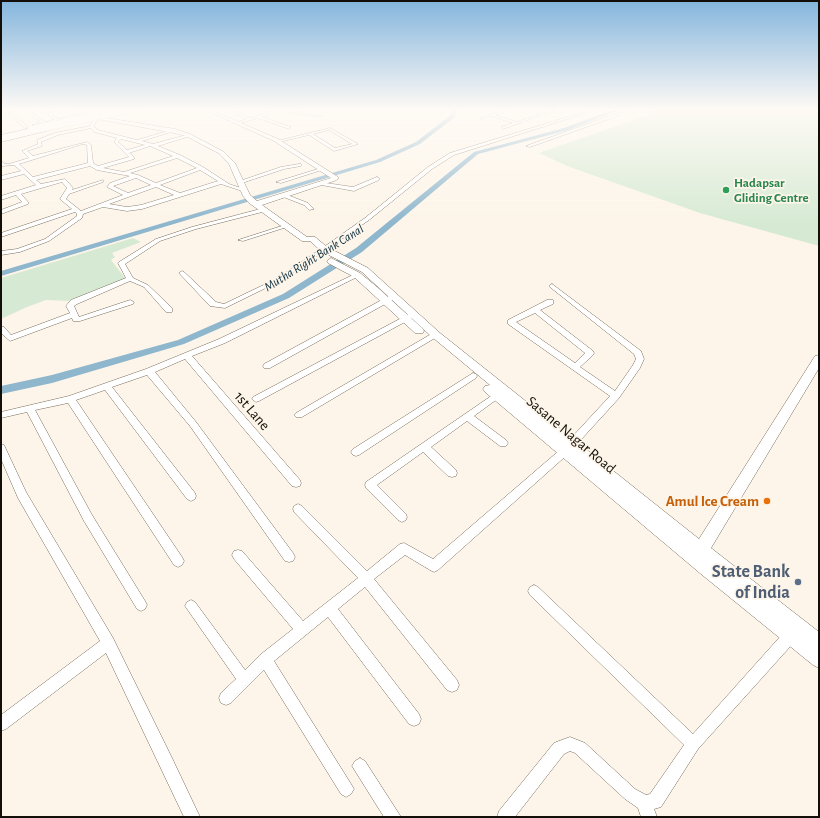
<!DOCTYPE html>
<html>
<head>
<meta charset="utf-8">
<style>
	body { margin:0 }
	#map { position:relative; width:820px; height:818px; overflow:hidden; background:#fdf5e9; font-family:"Alegreya Sans",sans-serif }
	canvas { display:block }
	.frame { position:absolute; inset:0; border:2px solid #130f08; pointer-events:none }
</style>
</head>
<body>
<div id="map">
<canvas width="820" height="818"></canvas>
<div class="frame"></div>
</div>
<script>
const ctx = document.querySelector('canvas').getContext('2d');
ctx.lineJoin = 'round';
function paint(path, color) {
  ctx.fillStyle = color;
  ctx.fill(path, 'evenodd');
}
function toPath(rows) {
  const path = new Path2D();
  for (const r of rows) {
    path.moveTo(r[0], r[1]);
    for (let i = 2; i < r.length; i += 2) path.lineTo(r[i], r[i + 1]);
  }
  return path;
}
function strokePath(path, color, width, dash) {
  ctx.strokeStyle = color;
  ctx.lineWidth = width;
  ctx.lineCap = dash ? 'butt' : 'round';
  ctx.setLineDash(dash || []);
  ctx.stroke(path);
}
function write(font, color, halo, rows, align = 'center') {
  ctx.font = font + ' "Alegreya Sans",sans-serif';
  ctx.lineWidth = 3.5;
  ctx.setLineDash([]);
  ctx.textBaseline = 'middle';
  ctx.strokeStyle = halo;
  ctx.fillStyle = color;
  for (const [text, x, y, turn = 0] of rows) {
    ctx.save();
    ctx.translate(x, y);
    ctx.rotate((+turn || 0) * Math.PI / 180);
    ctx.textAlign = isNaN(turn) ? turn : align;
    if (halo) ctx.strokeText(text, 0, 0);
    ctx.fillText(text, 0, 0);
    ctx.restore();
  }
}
const green = toPath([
	[660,109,819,109,819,246,700,213,567,166,539,153,651,114],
	[133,238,141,242,112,253,115,257,111,260,125,278,124,280,70,301,46,300,27,307,1,319,1,278]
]);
const canal = toPath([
	[452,109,456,109,455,117,420,144,380,162,1,276,1,271,376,160,416,142,451,115,452,109],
	[616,109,622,109,568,130,478,154,362,252,289,298,184,344,52,383,1,394,1,386,52,375,178,340,283,294,356,248,474,152,564,128,616,109]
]);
const street = toPath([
	[2,109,6,109,27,126,27,128,25,128,2,109],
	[22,109,26,109,46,123,43,124,22,109],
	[41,109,45,109,59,120,56,121,41,109],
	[77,109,81,109,87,114,84,115,77,109],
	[223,109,228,109,251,118,281,109,321,116,319,117,281,111,262,117,291,127,289,129,258,118,237,124,237,122,247,119,223,109],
	[456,109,460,109,461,111,458,112,456,109],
	[506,109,511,109,495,115,517,122,553,109,558,109,503,129,501,127,513,123,491,116,482,119,480,118,506,109],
	[594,109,599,109,454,155,432,169,369,220,326,250,321,249,365,218,428,167,450,153,594,109],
	[625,109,629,109,620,115,530,147,526,146,618,113,625,109],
	[99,117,101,118,95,123,94,127,98,130,137,140,174,129,174,131,142,141,153,144,190,134,190,136,158,146,180,155,203,167,229,184,247,190,242,191,221,184,142,209,127,211,103,207,83,214,82,218,49,241,20,252,1,255,1,251,17,249,45,239,77,216,77,214,75,212,1,237,1,233,72,209,60,199,67,188,62,182,21,194,28,202,28,204,1,214,1,210,22,202,16,195,1,200,1,196,36,185,24,174,1,180,1,176,21,171,14,165,2,166,1,161,5,164,9,164,29,158,22,151,38,144,37,140,55,133,90,126,92,122,99,117],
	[91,128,94,132,117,138,114,142,129,157,98,166,93,163,91,145,87,142,33,156,27,151,42,146,41,142,58,135,91,128],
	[121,139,145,145,127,150,118,142,121,139],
	[83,144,87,145,88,163,33,177,19,164,83,144],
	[150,146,173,156,124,172,103,168,134,159,134,157,129,153,150,146],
	[177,158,197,168,156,183,138,175,130,173,177,158],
	[90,166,97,170,130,176,110,183,107,187,123,195,81,211,66,199,69,194,103,182,103,180,72,190,73,188,65,179,41,184,36,180,90,166],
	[200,170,218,181,180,193,160,185,200,170],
	[136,178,151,185,128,193,113,186,136,178],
	[156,187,174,195,141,205,127,207,109,204,156,187],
	[330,128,358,144,334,151,309,135,279,142,277,141,330,128],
	[329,130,352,144,335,148,313,134,329,130],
	[299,164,301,164,301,166,284,169,242,183,237,182,281,167,299,164],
	[321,168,325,169,281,183,276,182,321,168],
	[377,177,380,179,379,180,354,191,316,184,319,182,353,187,377,177],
	[281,194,285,194,308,203,314,209,309,210,304,205,281,196,281,194],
	[264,208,266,209,266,211,196,229,160,241,125,264,133,278,148,285,172,308,172,312,166,312,144,287,130,281,77,304,74,306,79,317,130,300,134,302,133,304,80,321,73,321,72,318,10,341,1,333,1,327,4,327,11,335,70,313,66,306,71,300,126,278,118,263,119,262,156,239,192,227,264,208],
	[285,225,290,226,243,241,238,240,285,225],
	[315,253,320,254,280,281,225,308,210,306,179,273,182,271,184,272,216,302,224,304,276,279,315,253],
	[357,273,360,275,359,276,225,343,192,356,300,480,301,483,300,486,296,487,292,486,185,359,155,372,196,422,293,553,295,557,293,561,289,562,285,561,190,426,147,375,112,387,195,493,196,496,195,499,191,501,187,499,105,390,76,400,182,557,184,561,182,565,178,567,174,565,68,403,35,410,92,515,145,601,147,605,145,609,141,611,137,609,84,521,27,412,1,418,1,412,69,396,146,369,219,339,357,273],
	[552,284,641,351,644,359,640,368,619,398,567,455,438,570,434,572,430,570,405,555,374,579,457,680,459,685,457,690,452,692,447,690,365,587,338,609,419,714,421,719,419,724,414,726,409,724,328,617,274,661,351,784,354,789,351,794,346,797,341,794,264,670,231,703,226,705,221,703,219,698,221,693,236,679,185,606,187,602,191,600,195,602,245,670,260,655,293,629,234,559,232,555,234,551,238,550,242,551,303,621,358,578,294,512,293,509,294,506,298,504,302,506,367,571,400,544,404,543,433,559,561,449,610,396,508,324,508,320,547,300,553,300,553,304,540,310,593,351,594,353,593,355,580,367,615,391,633,365,636,359,634,354,550,287,550,285,552,284],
	[535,313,585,353,575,363,516,322,535,313],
	[389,296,395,296,396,298,270,368,264,368,263,366,264,364,389,296],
	[409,314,415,314,416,316,259,401,256,402,252,399,253,397,409,314],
	[433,333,436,333,440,335,302,417,296,417,294,415,296,413,433,333],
	[473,373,476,374,477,376,476,378,359,455,356,456,353,455,351,452,353,449,473,373],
	[497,392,500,393,501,395,500,397,474,416,506,440,508,443,506,446,500,446,467,421,431,447,456,470,457,473,456,476,452,477,448,476,423,452,377,485,406,514,407,517,406,520,402,522,398,520,366,488,365,485,366,482,497,392],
	[1,444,4,445,26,492,113,638,172,758,200,817,184,817,106,653,6,729,1,731,1,715,100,641,18,498,1,459,1,444],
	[534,585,538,587,693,734,787,629,792,628,797,629,798,634,797,639,698,749,661,807,654,809,657,817,641,817,638,808,625,799,575,753,570,751,564,754,515,817,497,817,499,811,554,743,559,741,570,737,585,743,635,789,646,795,650,794,684,745,530,595,528,591,530,587,534,585],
	[360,758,365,761,401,817,384,817,352,766,355,761,360,758]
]);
const secondary = toPath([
	[94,109,99,109,101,117,175,129,190,134,224,152,235,163,250,195,257,201,331,178,274,141,203,109,209,109,278,139,338,177,338,179,334,181,262,205,307,237,315,237,327,247,368,268,440,333,699,539,815,356,819,355,819,368,711,548,819,632,819,668,813,665,701,574,485,392,483,389,485,386,490,385,432,337,362,272,321,251,310,241,302,241,249,203,243,196,229,164,220,154,186,136,174,133,97,119,94,109],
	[331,258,360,273,377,287,423,329,424,331,423,333,415,333,354,277,328,263,327,261,331,258]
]);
const primary = toPath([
	[100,109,111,109,35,127,32,125,100,109],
	[132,109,143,109,115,116,112,114,132,109],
	[48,127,50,128,50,130,1,142,1,138,48,127]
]);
const highway = toPath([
	[32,128,36,130,35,132,1,139,1,135,32,128]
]);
const highwayBridge = toPath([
	[32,130,129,109]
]);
const markers = [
	[726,190,4,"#2e9e5b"],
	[767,501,4,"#e8710a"],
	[798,582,4,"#5c6f8a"]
];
const farLeisurenames = [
	["Hadapsar",734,183],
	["Gliding Centre",734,198]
];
const farWaternames = [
	["Mutha Right Bank Canal",314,258,-32]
];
const streetNames = [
	["1st Lane",252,411,49],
	["Sasane Nagar Road",571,435,40]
];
const foodNames = [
	["Amul Ice Cream",759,501]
];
const nearServicenames = [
	["State Bank",790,572],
	["of India",790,593]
];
paint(green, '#d6ead3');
paint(canal, '#8eb6cd');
strokePath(street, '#776b5a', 1);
strokePath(secondary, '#776b5a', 1);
strokePath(primary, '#776b5a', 1);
strokePath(highway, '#776b5a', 1);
paint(street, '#fff');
paint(secondary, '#fff');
paint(primary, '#fff');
paint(highway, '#fff');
strokePath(highwayBridge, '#776b5a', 8, []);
strokePath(highwayBridge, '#fff', 8);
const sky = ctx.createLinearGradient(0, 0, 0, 223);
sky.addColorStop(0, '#84b5dd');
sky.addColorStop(0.49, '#fefaf5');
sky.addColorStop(1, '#fefaf500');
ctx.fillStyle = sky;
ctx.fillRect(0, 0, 820, 223);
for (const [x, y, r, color] of markers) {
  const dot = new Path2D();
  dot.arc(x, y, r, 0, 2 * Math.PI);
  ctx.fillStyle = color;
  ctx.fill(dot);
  strokePath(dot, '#fdf5e9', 1.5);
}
write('bold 13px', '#27864d', '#fdf5e9', farLeisurenames, 'left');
write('italic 13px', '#0c2f40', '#fdf5e9', farWaternames);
write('15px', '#130f08', '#fdf5e9', streetNames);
write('bold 15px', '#c56008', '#fdf5e9', foodNames, 'right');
write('bold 18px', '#4e5e75', '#fdf5e9', nearServicenames, 'right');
</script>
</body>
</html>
